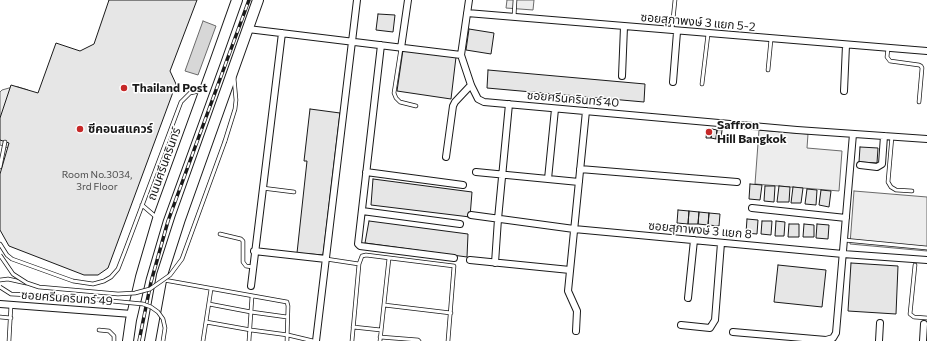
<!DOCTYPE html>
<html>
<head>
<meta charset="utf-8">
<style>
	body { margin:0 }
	canvas { display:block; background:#fff }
</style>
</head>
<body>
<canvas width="927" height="341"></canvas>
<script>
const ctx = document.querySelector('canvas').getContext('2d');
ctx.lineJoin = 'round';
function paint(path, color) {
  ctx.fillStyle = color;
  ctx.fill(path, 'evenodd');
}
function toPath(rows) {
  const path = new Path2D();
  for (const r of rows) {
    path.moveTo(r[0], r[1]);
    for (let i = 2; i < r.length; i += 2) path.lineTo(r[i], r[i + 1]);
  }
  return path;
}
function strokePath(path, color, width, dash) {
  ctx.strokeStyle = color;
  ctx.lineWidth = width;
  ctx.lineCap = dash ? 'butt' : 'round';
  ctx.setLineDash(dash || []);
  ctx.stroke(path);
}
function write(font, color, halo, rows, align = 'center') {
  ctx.font = font + ' Commissioner,"Noto Sans Thai",sans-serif';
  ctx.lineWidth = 3;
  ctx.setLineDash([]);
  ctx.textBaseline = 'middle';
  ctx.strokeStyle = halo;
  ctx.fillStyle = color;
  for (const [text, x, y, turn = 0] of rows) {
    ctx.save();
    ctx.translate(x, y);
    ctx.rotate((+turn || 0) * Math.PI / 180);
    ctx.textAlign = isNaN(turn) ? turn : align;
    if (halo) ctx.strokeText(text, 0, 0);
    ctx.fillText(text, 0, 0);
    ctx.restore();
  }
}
const built = toPath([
	[507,0,534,0,533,10,506,8,507,0],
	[18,87,28,90,8,148,0,145,0,92,2,90,9,88,18,87],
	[759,130,808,134,807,148,842,151,839,191,755,184,759,130],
	[854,191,927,197,927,251,850,244,854,191]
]);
const water = toPath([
	[203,21,216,26,198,75,185,71,203,21]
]);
const building = toPath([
	[109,0,197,0,170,71,176,84,108,268,98,275,84,275,9,246,0,230,0,174,9,143,0,140,0,118,11,85,38,93,56,43,80,51,94,44,109,0],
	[378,14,395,15,393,32,376,30,378,14],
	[469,29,494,33,491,54,466,50,469,29],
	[403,50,456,57,451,99,397,91,403,50],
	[488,70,645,84,644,102,487,88,488,70],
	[310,109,340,113,323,255,297,253,307,161,304,161,310,109],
	[707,129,712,129,711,138,706,138,707,129],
	[712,129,717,130,716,139,711,138,712,129],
	[717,130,722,130,721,139,716,139,717,130],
	[860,147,878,148,877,163,859,162,860,147],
	[373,179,472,192,470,217,371,205,373,179],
	[750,184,762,185,760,200,749,199,750,184],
	[765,186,775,186,774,202,764,201,765,186],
	[779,186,790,187,789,202,777,202,779,186],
	[793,187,803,188,801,203,791,203,793,187],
	[807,189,817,190,816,205,805,204,807,189],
	[821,190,831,191,829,207,819,205,821,190],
	[678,210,689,211,688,224,677,223,678,210],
	[689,211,699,212,698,224,688,224,689,211],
	[699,212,709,213,708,225,698,224,699,212],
	[709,213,720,214,719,226,708,225,709,213],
	[747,219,758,220,757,234,746,233,747,219],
	[369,221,468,234,467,257,365,243,369,221],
	[762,221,772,221,771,235,761,234,762,221],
	[776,221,785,222,784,236,775,236,776,221],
	[789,224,799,224,799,237,788,237,789,224],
	[804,224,814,225,814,237,803,237,804,224],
	[817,224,829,225,828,239,816,238,817,224],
	[851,263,898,266,896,314,848,311,851,263],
	[778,265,826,270,822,307,774,302,778,265]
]);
const lane = toPath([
	[514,17,515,0],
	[672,29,675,0],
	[401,48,394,93,396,98,400,102,416,106],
	[888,48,887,57,890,61,919,65,921,66,922,68,919,102],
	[768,70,771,39],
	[702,84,708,34],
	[892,136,888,182,891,187,896,190,912,191],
	[225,141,235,109,236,100,234,78],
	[0,167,5,142],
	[262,188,294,192],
	[142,205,156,217],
	[220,234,241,239,243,241,243,262,246,266,253,267],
	[844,240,927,248],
	[0,244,7,255,12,259,73,281,93,284,104,281,111,277,118,269,125,251,181,102,190,93,203,90],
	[326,259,359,264],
	[915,265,910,314,914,317,927,318],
	[0,280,8,279,26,283],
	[164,280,287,302,288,306,287,341],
	[209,304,251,312,287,317],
	[384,305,451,313],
	[0,317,11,318],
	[206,322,251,330,288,335,313,341],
	[353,327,381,330],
	[99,330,109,331,114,336,114,341],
	[380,337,418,340,419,341],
	[9,341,11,304],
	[203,341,211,289],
	[249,341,252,296],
	[352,341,359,264,362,256,366,255,454,266,448,341],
	[380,341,389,258]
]);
const street = toPath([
	[467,13,927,51],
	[248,29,461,55,471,85,478,99,484,102,797,130,927,139],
	[381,45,358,244,360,246,454,258],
	[401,48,408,0],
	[461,55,469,0],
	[622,76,624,27],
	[673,82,677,32],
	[844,91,846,45],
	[446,157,453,106,455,102,471,85],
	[860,165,877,167,882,164,884,136],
	[580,169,737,182],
	[366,172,463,185],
	[476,172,579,182],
	[548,179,555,109],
	[752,208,846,218],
	[362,211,460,224],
	[471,215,574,229,843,254,927,260],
	[254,251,326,259],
	[470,260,570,270],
	[495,263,498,219,509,104],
	[251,286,282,33],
	[688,298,694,240],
	[0,304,132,314],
	[681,325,710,328,715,320,721,243],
	[576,331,577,311,568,291,586,111],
	[733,332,826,340,833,338,836,333,853,134],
	[316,341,357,0],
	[879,341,880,323],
	[923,341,924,324]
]);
const primary = toPath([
	[128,341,131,320,141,277,158,219,215,62,237,0],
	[150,341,162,275,180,219,258,0]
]);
const rail = toPath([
	[139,341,151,282,168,221,249,0]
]);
const laneBridge = toPath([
	[0,255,13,274,27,283,39,287,118,294,135,293,150,289,170,275,182,259,225,141],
	[0,287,11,294,69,297,143,304,151,307,158,312,163,319,165,328,163,341]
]);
const markers = [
	[124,88,4,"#c62828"],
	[80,129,4,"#c62828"],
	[709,132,4,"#c62828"]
];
const numberNames = [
	["Room No.3034,",97,175],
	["3rd Floor",97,187]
];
const streetNames = [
	["ซอยสุภาพงษ์ 3 แยก 5-2",698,22,5],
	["ซอยศรีนครินทร์ 40",573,99,5],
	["ถนนศรีนครินทร์",164,164,-70],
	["ซอยสุภาพงษ์ 3 แยก 8",700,230,5],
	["ซอยศรีนครินทร์ 49",67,298,4]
];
const poiNames = [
	["Thailand Post",132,88],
	["Saffron",717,125],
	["Hill Bangkok",717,139],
	["ซีคอนสแควร์",88,129]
];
paint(built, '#ededed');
strokePath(built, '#6a6a6a', 1);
paint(water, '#d7d7d7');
strokePath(water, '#6a6a6a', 1);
paint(building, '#e6e6e6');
strokePath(building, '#1a1a1a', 1);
strokePath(lane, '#1a1a1a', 4.5);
strokePath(street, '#1a1a1a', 8);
strokePath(primary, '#1a1a1a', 12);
strokePath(lane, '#fff', 3);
strokePath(street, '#fff', 6);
strokePath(primary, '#fff', 10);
strokePath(rail, '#1a1a1a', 3.5);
strokePath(rail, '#fff', 2, [6]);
strokePath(laneBridge, '#1a1a1a', 4.5, []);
strokePath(laneBridge, '#fff', 3);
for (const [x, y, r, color] of markers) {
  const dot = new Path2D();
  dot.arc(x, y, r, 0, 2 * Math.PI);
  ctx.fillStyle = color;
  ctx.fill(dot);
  strokePath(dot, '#fff', 1.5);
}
write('10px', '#4d4d4d', null, numberNames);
write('12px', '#1a1a1a', '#fff', streetNames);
write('bold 12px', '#1a1a1a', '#fff', poiNames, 'left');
</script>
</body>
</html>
